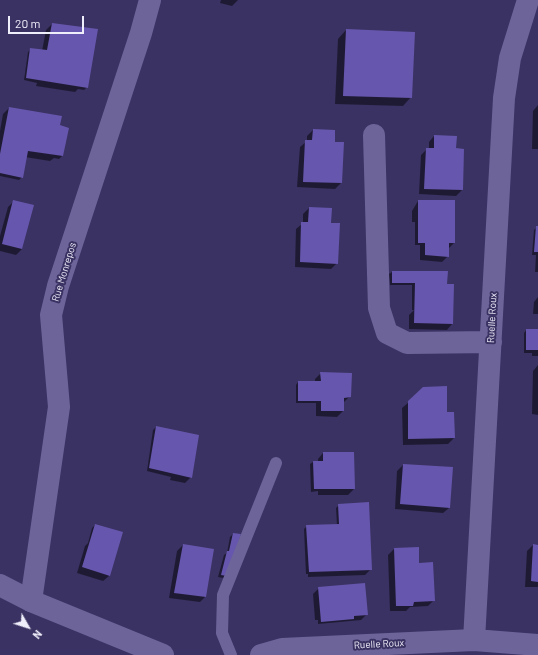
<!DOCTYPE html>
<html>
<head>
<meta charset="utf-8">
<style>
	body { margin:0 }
	#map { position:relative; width:538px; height:655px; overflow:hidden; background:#3a3262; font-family:Barlow,sans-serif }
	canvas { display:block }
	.north { position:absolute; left:8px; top:607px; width:40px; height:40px; -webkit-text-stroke:3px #3a3262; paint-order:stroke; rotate:129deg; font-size:11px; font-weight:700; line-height:16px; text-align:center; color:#efeefb }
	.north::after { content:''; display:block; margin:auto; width:14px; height:18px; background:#efeefb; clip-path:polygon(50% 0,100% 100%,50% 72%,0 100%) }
	.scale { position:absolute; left:8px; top:16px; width:76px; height:18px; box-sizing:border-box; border:2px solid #efeefb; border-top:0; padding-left:5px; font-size:12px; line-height:14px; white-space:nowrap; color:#efeefb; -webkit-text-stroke:3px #3a3262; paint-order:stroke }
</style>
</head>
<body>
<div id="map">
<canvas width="538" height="655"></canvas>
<div class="north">N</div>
<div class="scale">20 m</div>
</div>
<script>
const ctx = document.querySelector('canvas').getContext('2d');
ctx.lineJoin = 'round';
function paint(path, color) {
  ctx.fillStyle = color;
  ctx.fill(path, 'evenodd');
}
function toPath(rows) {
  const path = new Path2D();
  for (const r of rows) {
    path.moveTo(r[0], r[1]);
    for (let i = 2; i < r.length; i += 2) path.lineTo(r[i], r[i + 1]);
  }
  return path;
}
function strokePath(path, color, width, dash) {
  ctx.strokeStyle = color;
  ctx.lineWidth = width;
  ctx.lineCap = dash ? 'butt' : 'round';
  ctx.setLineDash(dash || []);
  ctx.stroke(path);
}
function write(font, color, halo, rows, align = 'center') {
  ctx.font = font + ' Barlow,sans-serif';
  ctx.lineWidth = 4;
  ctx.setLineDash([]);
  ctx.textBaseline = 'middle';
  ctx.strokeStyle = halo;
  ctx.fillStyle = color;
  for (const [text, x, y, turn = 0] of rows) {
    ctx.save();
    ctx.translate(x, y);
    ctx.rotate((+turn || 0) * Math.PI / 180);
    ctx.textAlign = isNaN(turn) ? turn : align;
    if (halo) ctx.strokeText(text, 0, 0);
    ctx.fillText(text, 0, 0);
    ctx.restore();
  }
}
const shadow = toPath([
	[221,0,238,0,232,6,220,3],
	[52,24,87,87,84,90,78,89,75,92,36,86,37,83,24,80,28,52,31,49,42,51,46,30],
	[346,30,411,97,403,106,335,104,338,39],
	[538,105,538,149,532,149,533,111],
	[9,108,58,129,62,156,59,159,54,158,50,161,25,157,22,177,19,180,0,176,0,131,3,114],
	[313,130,334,144,341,183,335,189,297,187,300,147,307,141,307,136],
	[434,136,455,149,462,190,456,196,419,194,421,155,427,149,429,149,429,142],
	[14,201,22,249,16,255,0,251,0,236,8,207],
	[418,201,454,243,448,249,448,256,442,262,420,260,420,245,415,245,415,222,412,222,412,211],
	[309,208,330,226,337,263,331,269,295,267,296,229,303,223,303,214],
	[537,227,538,227,538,272,535,272,536,255,532,255,534,230],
	[392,272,446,285,452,324,447,330,409,329,409,315,414,310,412,310,412,285,390,285,389,274],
	[538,297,538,314,533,314,534,302],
	[526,330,538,330,538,356,532,356,532,353,524,353,524,333],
	[538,365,538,415,532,414,533,371],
	[321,373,350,396,344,402,343,411,337,417,316,416,316,403,296,403,296,385,298,382,315,382,315,379],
	[409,402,446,413,454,438,448,444,403,445,402,408],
	[156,427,191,477,185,483,170,480,171,477,147,471,153,430],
	[323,453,354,489,348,495,318,495,318,491,311,492,310,464,313,462,318,462,318,459],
	[403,465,449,508,443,513,395,509,397,471],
	[339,505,371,569,365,575,308,577,308,574,306,574,304,529,307,526,337,525,336,508],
	[95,525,109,576,103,581,77,573,85,546,88,543,92,528],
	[233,534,226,575,223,578,218,577,224,555,227,553,230,537],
	[183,545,212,550,205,597,200,602,169,598,177,551],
	[533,545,538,546,538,587,525,587,527,551],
	[394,549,418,564,434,600,428,606,410,607,406,611,390,611,388,555],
	[319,588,367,614,361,620,318,624,318,620,315,620,313,594]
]);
const building = toPath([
	[52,23,98,29,88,88,26,78,30,48,47,50],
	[346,29,415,32,412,98,343,96],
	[9,107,62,116,60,125,69,128,63,156,28,151,23,178,0,173,0,154],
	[313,129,335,130,335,142,344,142,342,183,303,182,305,140,312,140],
	[434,135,457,136,456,148,464,149,463,190,424,189,426,148,434,148],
	[13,200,34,205,22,249,2,244],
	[418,200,455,200,455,243,449,243,449,257,425,255,425,243,418,243],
	[309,207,332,208,331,223,340,223,338,264,300,262,301,222,308,222],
	[536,226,538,226,538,252,534,252],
	[392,271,448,271,447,284,454,284,453,324,414,323,415,283,392,283],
	[526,329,538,329,538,350,526,350],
	[320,372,352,373,351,397,344,398,344,411,321,411,321,401,298,401,298,381,321,381],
	[447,386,447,412,454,412,455,438,408,439,408,401,423,387],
	[156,426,199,435,192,478,149,468],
	[323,452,354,452,355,489,314,489,313,461,323,461],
	[403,464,453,467,450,508,400,504],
	[369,502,372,570,309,572,306,525,339,524,338,504],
	[95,524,123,532,110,576,82,567],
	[233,533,241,534,227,576,221,575,227,551,229,551],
	[183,544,214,549,206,597,174,593],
	[533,544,538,545,538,582,531,581],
	[419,547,419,563,433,562,435,601,414,602,413,606,396,606,394,548],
	[365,583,368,615,354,616,354,619,321,622,318,587]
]);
const service = toPath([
	[231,655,222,633,223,595,276,463]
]);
const minor = toPath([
	[374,135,379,308,387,333,407,343,491,342],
	[31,601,59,407,51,315,58,286,141,33,150,0],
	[474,640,504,98,510,58,528,0],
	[261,655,282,649,474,640,538,645]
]);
const secondary = toPath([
	[0,585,31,601,163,655]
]);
const streetNames = [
	["Rue Monrepos",64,272,-73],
	["Ruelle Roux",492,318,-87],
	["Ruelle Roux",379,644,-3]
];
paint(shadow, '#0007');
paint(building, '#6756ad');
strokePath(service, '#6d659a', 12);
strokePath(minor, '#6d659a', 22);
strokePath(secondary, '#6d659a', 22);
write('10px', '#efeefb', '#3a3262', streetNames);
</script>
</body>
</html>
